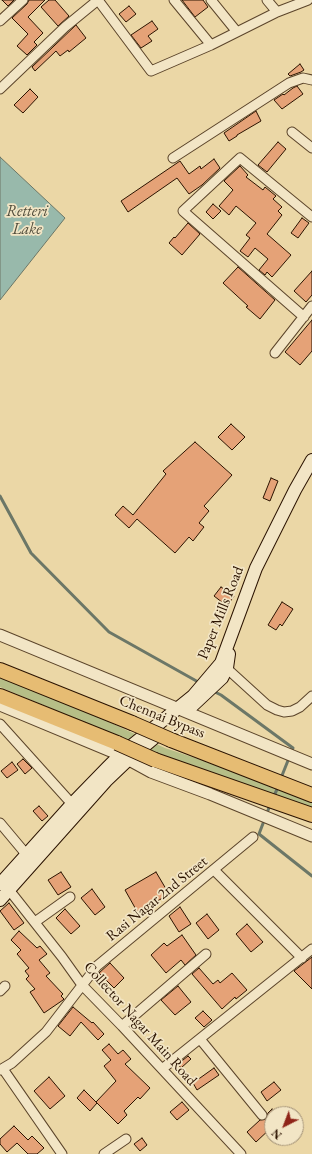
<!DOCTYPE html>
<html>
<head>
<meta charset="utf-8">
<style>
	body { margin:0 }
	#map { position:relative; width:312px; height:1154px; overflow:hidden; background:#ebd7a6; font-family:"EB Garamond",serif }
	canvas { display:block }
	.north { position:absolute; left:264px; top:1106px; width:40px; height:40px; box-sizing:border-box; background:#f2e5c5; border:1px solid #a29176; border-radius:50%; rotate:222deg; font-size:11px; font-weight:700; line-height:16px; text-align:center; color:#2b1300 }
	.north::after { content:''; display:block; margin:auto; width:14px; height:18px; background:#8f2418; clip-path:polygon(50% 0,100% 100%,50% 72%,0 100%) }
</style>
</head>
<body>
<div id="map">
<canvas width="312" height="1154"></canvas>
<div class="north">N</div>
</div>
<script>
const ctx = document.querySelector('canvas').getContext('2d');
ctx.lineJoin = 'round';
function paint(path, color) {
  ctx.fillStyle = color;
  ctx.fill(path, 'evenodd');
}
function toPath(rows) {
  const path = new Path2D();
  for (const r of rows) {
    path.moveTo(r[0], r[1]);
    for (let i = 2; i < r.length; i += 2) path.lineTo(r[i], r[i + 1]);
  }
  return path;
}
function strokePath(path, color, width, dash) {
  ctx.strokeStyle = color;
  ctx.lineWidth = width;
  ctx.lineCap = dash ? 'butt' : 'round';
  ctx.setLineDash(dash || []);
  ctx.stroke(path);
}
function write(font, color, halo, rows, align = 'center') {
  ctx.font = font + ' "EB Garamond",serif';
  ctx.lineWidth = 3.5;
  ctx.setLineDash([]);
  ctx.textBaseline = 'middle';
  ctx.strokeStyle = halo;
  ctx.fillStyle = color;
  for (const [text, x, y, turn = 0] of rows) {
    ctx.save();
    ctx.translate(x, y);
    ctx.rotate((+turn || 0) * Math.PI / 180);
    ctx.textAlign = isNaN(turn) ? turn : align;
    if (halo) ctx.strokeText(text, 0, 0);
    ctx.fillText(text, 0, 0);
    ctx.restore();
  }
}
const green = toPath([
	[0,678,68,703,165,748,273,784,312,799,312,810,163,755,0,687]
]);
const water = toPath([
	[0,157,65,218,0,300,0,157]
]);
const stream = toPath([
	[0,496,31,553,109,632,200,683],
	[213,691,221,695,293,748,281,778],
	[273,798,279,785],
	[270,805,259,834,312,876]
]);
const building = toPath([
	[2,0,14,0,8,6,2,0],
	[29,0,45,0,28,17,43,33,34,42,37,45,27,55,17,46,28,34,12,18,27,4,29,0],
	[49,0,55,0,69,16,58,26,41,7,49,0],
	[182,0,203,0,208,7,195,17,182,0],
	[129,6,136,14,126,22,119,14,129,6],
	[152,21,158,29,148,36,152,41,141,48,131,35,152,21],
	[76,25,86,38,69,52,68,50,60,56,56,51,35,71,32,67,76,25],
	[300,64,304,70,301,72,290,76,288,74,300,64],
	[297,86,303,94,282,109,274,100,283,94,284,95,293,88,297,86],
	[30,89,38,97,23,113,14,105,30,89],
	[256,111,261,121,237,135,237,136,229,141,224,133,256,111],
	[278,142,286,149,267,172,258,165,278,142],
	[214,159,220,168,202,185,189,194,177,178,128,212,121,201,180,161,189,174,200,166,201,169,214,159],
	[240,166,248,175,246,177,263,190,265,187,276,196,273,199,282,207,278,211,282,215,267,234,291,255,272,277,267,272,265,275,259,270,268,259,255,248,248,257,240,251,250,238,246,235,256,223,236,206,229,215,219,206,233,190,224,181,240,166],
	[213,204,221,211,213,219,206,212,213,204],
	[302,218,309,223,298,238,291,233,302,218],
	[188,223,200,234,182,255,169,243,174,237,175,238,188,223],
	[238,267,275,300,260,319,246,307,248,306,223,283,238,267],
	[312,271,312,295,306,302,294,291,312,271],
	[312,320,312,351,300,365,285,352,312,320],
	[231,424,245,437,232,450,218,437,231,424],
	[195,442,232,475,204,506,209,511,199,523,204,527,193,541,189,537,175,553,137,519,129,528,115,515,123,506,133,515,166,474,163,471,195,442],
	[271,478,278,481,270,501,263,498,271,478],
	[221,587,234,596,227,606,214,596,221,587],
	[282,602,293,609,282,626,280,624,276,630,268,625,282,602],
	[23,759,32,768,25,774,17,764,23,759],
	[12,762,18,770,7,778,1,771,12,762],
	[39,806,48,816,42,821,33,811,39,806],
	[61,872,71,887,58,895,48,880,61,872],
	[156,872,169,894,138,913,125,890,156,872],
	[92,889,105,907,95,915,81,898,92,889],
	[9,903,24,923,14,930,0,911,9,903],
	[180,907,191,924,179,932,169,916,180,907],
	[65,909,80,926,71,934,56,918,65,909],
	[207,914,219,930,208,939,196,923,207,914],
	[247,924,263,942,251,952,236,934,247,924],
	[19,931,37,948,40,946,47,954,39,960,50,973,46,976,63,994,61,996,64,999,63,1000,44,1013,30,992,35,989,26,979,29,976,25,971,29,968,17,954,21,950,11,940,19,931],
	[182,935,196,955,185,965,181,960,166,973,151,955,164,943,167,946,182,935],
	[312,957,312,989,294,971,312,957],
	[110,963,124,978,114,988,99,973,110,963],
	[199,968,213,984,218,980,220,983,232,973,247,990,236,999,235,997,222,1009,192,974,199,968],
	[178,986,191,1002,175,1015,161,1000,178,986],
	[73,1007,92,1023,93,1022,104,1034,98,1040,81,1022,70,1036,58,1026,73,1007],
	[203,1011,212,1020,204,1027,195,1018,203,1011],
	[109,1044,118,1054,123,1050,131,1059,125,1064,150,1088,140,1099,138,1097,124,1111,127,1115,118,1124,96,1102,116,1081,104,1066,111,1060,102,1050,109,1044],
	[188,1056,191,1059,181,1068,178,1064,188,1056],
	[214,1068,219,1075,197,1090,193,1083,214,1068],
	[49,1077,65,1096,50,1109,34,1091,49,1077],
	[274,1082,281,1090,267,1101,261,1092,274,1082],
	[84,1090,97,1103,90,1111,77,1098,84,1090],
	[182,1102,189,1110,177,1120,170,1112,182,1102],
	[272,1109,272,1127,256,1142,247,1132,260,1120,266,1119,268,1113,272,1109],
	[14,1126,28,1140,32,1136,44,1148,37,1154,28,1154,17,1143,7,1152,0,1144,0,1139,14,1126],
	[142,1138,147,1145,140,1151,134,1144,142,1138]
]);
const minor = toPath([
	[98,0,151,71,211,45],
	[174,0,211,45,237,32,211,0],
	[277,12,308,0],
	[0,21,23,0],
	[237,32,277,12,267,0],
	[0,89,65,27,98,0],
	[292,132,312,148],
	[173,158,289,83,303,78,312,80],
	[304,317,183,211,240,158,312,217],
	[275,353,312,306],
	[222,664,267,705,277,710,284,712,292,711,300,707,312,696],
	[0,724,72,804],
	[0,823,26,854],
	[214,870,302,958],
	[6,886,62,957,82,985,122,1026,241,1154],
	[35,922,70,897],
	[0,991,5,986],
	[122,1026,206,954],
	[200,1039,262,1115],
	[3,1069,62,1154],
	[162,1069,312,949],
	[0,1070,12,1063,46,1032,97,966,253,837],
	[104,1154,126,1139]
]);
const tertiary = toPath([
	[0,635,312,764],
	[0,705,120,755,151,772,210,794,312,836]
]);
const secondary = toPath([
	[190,708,222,678,227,668,229,654],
	[0,884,72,804,107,768,120,755,193,696,221,663,256,568,295,490,312,460],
	[0,900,106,781,128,760,159,734]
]);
const trunk = toPath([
	[0,670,132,723],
	[0,696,117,743],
	[171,740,312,795],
	[155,760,312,815]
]);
const trunkBridge = toPath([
	[132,723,171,740],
	[117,743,155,760]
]);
const streetNames = [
	["Paper Mills Road",221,613,-68],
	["Chennai Bypass",162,717,22],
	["Rasi Nagar 2nd Street",157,899,-39],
	["Collector Nagar Main Road",140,1024,48]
];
const waterNames = [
	["Retteri",27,212],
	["Lake",27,230]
];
paint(green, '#b6be87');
paint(water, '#98b9ab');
strokePath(water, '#6c7767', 1);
strokePath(stream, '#6c7767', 3);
paint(building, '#e5a277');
strokePath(building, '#2b1300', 1);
strokePath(minor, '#5b442a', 11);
strokePath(tertiary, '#5b442a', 13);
strokePath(secondary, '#2b1300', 14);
strokePath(trunk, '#2b1300', 16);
strokePath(minor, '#f2e5c5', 9);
strokePath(tertiary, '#f2e5c5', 11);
strokePath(secondary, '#f2e5c5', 12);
strokePath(trunk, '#e6bc73', 14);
strokePath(trunkBridge, '#2b1300', 16, []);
strokePath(trunkBridge, '#e6bc73', 14);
write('15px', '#2b1300', '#f2e5c5', streetNames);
write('italic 16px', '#514d3c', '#f2e5c5', waterNames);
</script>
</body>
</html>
